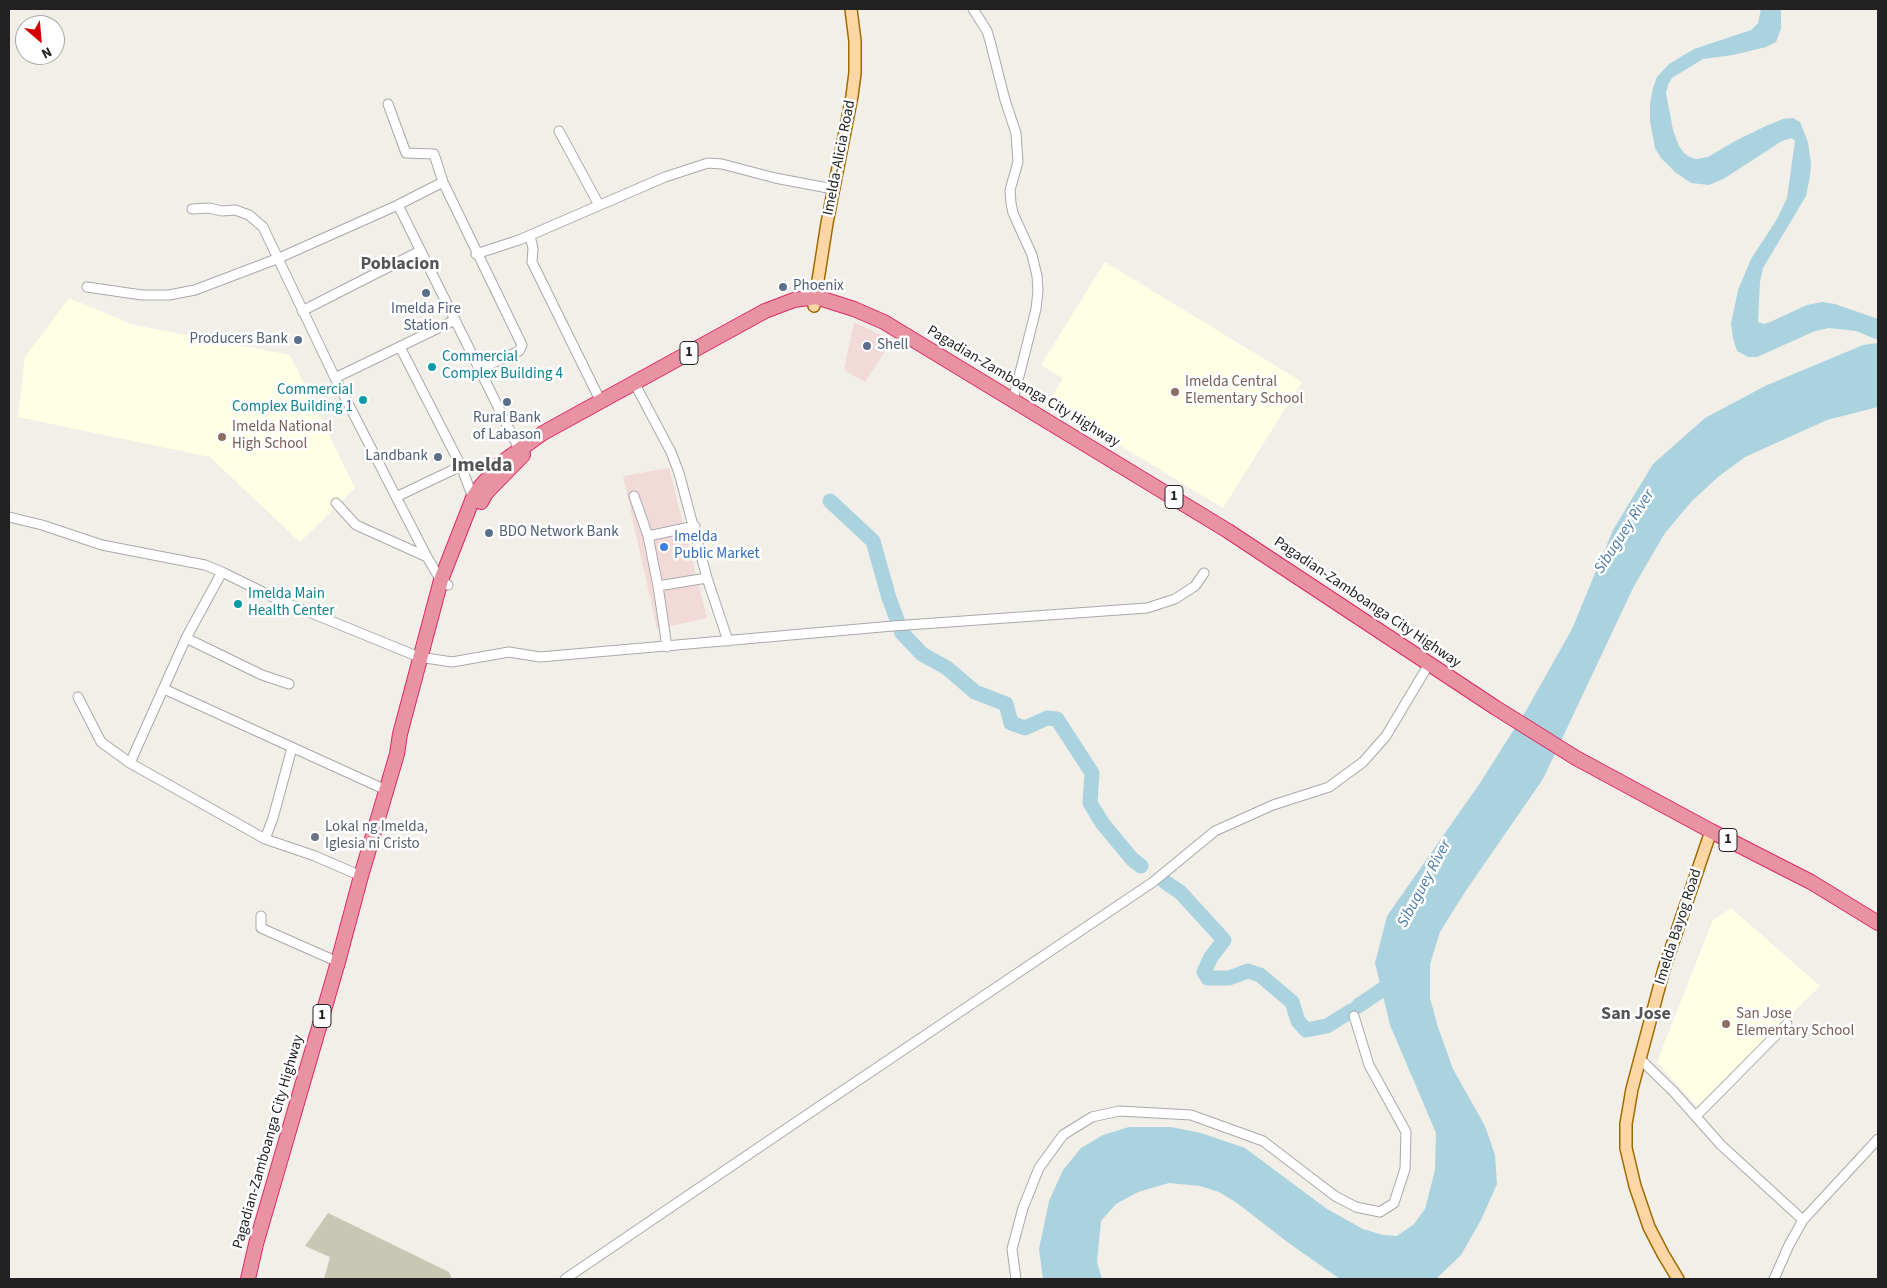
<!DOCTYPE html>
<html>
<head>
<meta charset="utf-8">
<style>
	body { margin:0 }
	#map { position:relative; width:1887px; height:1288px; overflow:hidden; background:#f2efe9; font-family:"Source Sans 3",sans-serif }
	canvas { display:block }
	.frame { position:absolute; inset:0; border:10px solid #222; pointer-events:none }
	.north { position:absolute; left:15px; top:15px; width:50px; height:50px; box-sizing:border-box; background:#fff; border:1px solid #a7a7a7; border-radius:50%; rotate:153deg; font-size:14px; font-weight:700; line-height:20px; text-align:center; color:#222 }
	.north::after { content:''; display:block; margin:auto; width:18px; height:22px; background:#d40000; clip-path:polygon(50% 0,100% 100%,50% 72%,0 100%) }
</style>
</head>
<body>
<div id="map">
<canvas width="1887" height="1288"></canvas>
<div class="frame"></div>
<div class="north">N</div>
</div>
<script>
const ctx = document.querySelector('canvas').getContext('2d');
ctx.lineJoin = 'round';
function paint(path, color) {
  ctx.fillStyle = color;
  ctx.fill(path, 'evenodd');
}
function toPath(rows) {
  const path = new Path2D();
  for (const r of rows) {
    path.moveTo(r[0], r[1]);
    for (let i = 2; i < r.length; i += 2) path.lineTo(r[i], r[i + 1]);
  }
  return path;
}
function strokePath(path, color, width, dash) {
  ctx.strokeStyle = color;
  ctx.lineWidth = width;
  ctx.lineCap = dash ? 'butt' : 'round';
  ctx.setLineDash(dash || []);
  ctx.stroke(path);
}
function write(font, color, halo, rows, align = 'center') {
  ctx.font = font + ' "Source Sans 3",sans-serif';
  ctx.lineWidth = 5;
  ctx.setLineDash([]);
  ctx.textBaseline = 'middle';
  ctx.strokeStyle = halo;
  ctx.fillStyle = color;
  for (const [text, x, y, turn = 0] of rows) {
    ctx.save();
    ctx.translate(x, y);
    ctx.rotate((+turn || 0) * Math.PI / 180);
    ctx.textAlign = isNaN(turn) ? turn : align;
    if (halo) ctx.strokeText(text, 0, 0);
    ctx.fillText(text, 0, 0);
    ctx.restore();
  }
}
const commercial = toPath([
	[854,322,890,339,884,348,886,350,865,382,844,370],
	[669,468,707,618,657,629,623,476]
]);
const education = toPath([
	[1105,262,1302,382,1223,508,1049,402,1063,378,1041,365],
	[69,298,134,325,290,355,355,488,300,542,210,457,18,417,25,357],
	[1731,908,1820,986,1697,1106,1657,1062,1713,920]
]);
const construction = toPath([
	[328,1213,449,1272,452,1279,324,1279,330,1257,305,1246]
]);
const water = toPath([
	[1761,9,1781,9,1781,29,1776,42,1766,47,1733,55,1703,59,1672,78,1668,85,1666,93,1673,130,1679,146,1684,153,1690,157,1696,159,1708,157,1735,141,1768,125,1783,119,1793,118,1800,122,1808,142,1811,162,1810,176,1806,196,1763,268,1760,281,1758,322,1764,324,1770,322,1807,305,1822,302,1835,304,1878,319,1878,340,1856,331,1829,328,1815,331,1757,357,1748,357,1737,351,1733,338,1731,324,1738,290,1751,259,1777,219,1787,198,1795,141,1792,138,1782,141,1725,178,1709,185,1691,183,1675,172,1661,158,1655,148,1650,121,1650,104,1653,88,1657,77,1669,64,1694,49,1751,30,1758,23],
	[1878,343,1878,407,1827,420,1745,457,1718,477,1692,501,1665,533,1634,586,1543,779,1465,892,1440,932,1430,964,1430,998,1438,1027,1453,1069,1485,1126,1495,1155,1497,1184,1481,1220,1461,1255,1436,1279,1340,1279,1290,1244,1237,1203,1219,1192,1200,1186,1169,1183,1138,1192,1116,1204,1101,1221,1097,1262,1102,1279,1043,1279,1039,1249,1049,1201,1063,1170,1081,1148,1103,1135,1129,1127,1171,1127,1201,1133,1245,1148,1327,1209,1363,1229,1383,1235,1397,1236,1414,1224,1425,1209,1435,1170,1436,1133,1390,1025,1375,963,1387,916,1480,783,1527,709,1572,629,1613,530,1653,464,1705,418,1765,386,1863,345]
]);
const river = toPath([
	[830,501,873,541,889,598,902,633,922,654,947,668,975,692,1006,704,1011,723,1025,728,1047,718,1057,719,1092,773,1090,803,1103,824,1132,859,1141,866],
	[1165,882,1180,892,1224,940,1211,957,1204,972,1208,978,1229,978,1248,971,1260,975,1292,1002,1298,1021,1306,1030,1327,1026,1351,1011],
	[1358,1006,1398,979]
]);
const minor = toPath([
	[973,9,987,31,990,41,1005,100,1016,133,1018,162,1010,190,1011,203,1013,213,1032,255,1037,276,1038,291,1036,309,1013,400],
	[388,104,406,153,434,154,443,182,522,345,519,351,480,369],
	[559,131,599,205],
	[398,205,521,453],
	[192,209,209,208,222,211,235,210,249,215,263,227,335,378,427,557,440,579,448,585],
	[530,236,533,248,532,262,601,402],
	[476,254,519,240,665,177,708,163,722,164,775,178,833,189],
	[87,287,142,295,169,295,195,290,279,258,398,205,443,182],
	[302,311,420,251],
	[400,347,461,466,473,498],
	[335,378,455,320],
	[637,388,671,452,679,473,707,578,658,586],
	[634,496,648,536,658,586,667,647],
	[396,497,461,466],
	[336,503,356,525,427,557],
	[9,517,42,525,102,545,205,565,222,572,277,599,419,657,452,662,509,652,540,657,893,626,1147,608,1175,599,1195,586,1204,573],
	[648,536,695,526],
	[707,578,728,641],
	[186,638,262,675,289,684],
	[164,689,386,790],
	[78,697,101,742,130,763,265,839,315,856,361,876],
	[130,763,186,638,222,572],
	[265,839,273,818,292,748],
	[261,916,261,928,338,962],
	[1640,1059,1674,1092,1721,1145,1803,1220],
	[1696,1116,1787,1024],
	[565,1279,817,1108,1153,882,1215,831,1273,805,1329,787,1363,762,1386,736,1429,664],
	[1016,1279,1012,1249,1023,1208,1039,1168,1063,1135,1092,1117,1119,1111,1191,1115,1263,1141,1335,1196,1356,1207,1380,1212,1394,1203,1405,1169,1406,1132,1369,1065,1354,1016],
	[1774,1279,1789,1245,1803,1220,1878,1139]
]);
const major = toPath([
	[814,306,827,223,852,96,855,73,855,41,851,9],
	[1678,1279,1663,1254,1649,1227,1635,1186,1626,1148,1626,1124,1632,1089,1664,969,1711,831]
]);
const highway = toPath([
	[481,502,486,493,523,455],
	[248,1279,256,1244,338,962,361,876,397,754,400,734,441,580,473,498,480,487,501,463,543,433,734,328,765,311,794,300,816,297,854,309,884,322,1228,531,1496,708,1576,758,1711,831,1811,882,1878,923]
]);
const markers = [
	[783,287,5,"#5c6f8a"],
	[426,293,5,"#5c6f8a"],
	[298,340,5,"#5c6f8a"],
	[867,346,5,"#5c6f8a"],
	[432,367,5,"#0f9aa8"],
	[1175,392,5,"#8d6e63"],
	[363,400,5,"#0f9aa8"],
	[507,402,5,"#5c6f8a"],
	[222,437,5,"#8d6e63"],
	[438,457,5,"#5c6f8a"],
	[489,533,5,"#5c6f8a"],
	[664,547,5,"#3f7fe0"],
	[238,604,5,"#0f9aa8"],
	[315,837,5,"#6b7280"],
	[1726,1024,5,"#8d6e63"]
];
const shields = [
	[689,353,18],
	[1174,497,18],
	[1728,840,18],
	[322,1016,18]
];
const shieldNames = [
	["1",689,353],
	["1",1174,497],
	["1",1728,840],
	["1",322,1016]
];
const streetNames = [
	["Imelda-Alicia Road",840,158,-79],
	["Pagadian-Zamboanga City Highway",1023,387,31],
	["Pagadian-Zamboanga City Highway",1367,603,34],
	["Imelda Bayog Road",1679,927,-72],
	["Pagadian-Zamboanga City Highway",269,1142,-74]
];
const serviceNames = [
	["Phoenix",793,287],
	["Imelda Fire",426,310,"center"],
	["Station",426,327,"center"],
	["Producers Bank",288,340,"right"],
	["Shell",877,346],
	["Rural Bank",507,419,"center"],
	["of Labason",507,436,"center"],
	["Landbank",428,457,"right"],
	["BDO Network Bank",499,533]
];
const cultureNames = [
	["Commercial",442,358],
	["Complex Building 4",442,375],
	["Commercial",353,391,"right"],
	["Complex Building 1",353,408,"right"],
	["Imelda Main",248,595],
	["Health Center",248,612]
];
const educationNames = [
	["Imelda Central",1185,383],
	["Elementary School",1185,400],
	["Imelda National",232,428],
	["High School",232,445],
	["San Jose",1736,1015],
	["Elementary School",1736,1032]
];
const shopNames = [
	["Imelda",674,538],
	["Public Market",674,555]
];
const worshipNames = [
	["Lokal ng Imelda,",325,828],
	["Iglesia ni Cristo",325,845]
];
const waterNames = [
	["Sibuguey River",1625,532,-57],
	["Sibuguey River",1425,884,-62]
];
const quarterNames = [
	["Poblacion",400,265],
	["San Jose",1636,1015]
];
const districtNames = [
	["Imelda",482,467]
];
paint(commercial, '#f2dad9');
paint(education, '#ffffe5');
paint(construction, '#c7c7b4');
paint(water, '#aad3df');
strokePath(river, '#aad3df', 15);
strokePath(minor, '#a9a9a9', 11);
strokePath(major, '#a06b00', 14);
strokePath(highway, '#dc2a67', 16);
strokePath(minor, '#fff', 9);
strokePath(major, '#fcd6a4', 11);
strokePath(highway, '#e892a2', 14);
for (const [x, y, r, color] of markers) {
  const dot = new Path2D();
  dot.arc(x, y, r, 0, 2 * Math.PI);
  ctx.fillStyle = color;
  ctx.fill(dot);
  strokePath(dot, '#fff', 2);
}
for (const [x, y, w] of shields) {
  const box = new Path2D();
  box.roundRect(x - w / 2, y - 11.5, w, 23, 4);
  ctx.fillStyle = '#fff';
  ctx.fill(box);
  strokePath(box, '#222', 1);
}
write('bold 14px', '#222', null, shieldNames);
write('15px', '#222', '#fff', streetNames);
write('15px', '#4e5e75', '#fff', serviceNames, 'left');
write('15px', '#0d838f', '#fff', cultureNames, 'left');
write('15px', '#785e54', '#fff', educationNames, 'left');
write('15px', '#366cbe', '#fff', shopNames, 'left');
write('15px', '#5b616d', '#fff', worshipNames, 'left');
write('italic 16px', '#4a7aab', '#fff', waterNames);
write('bold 18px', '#555', '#fff', quarterNames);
write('bold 20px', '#555', '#fff', districtNames);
</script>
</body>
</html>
